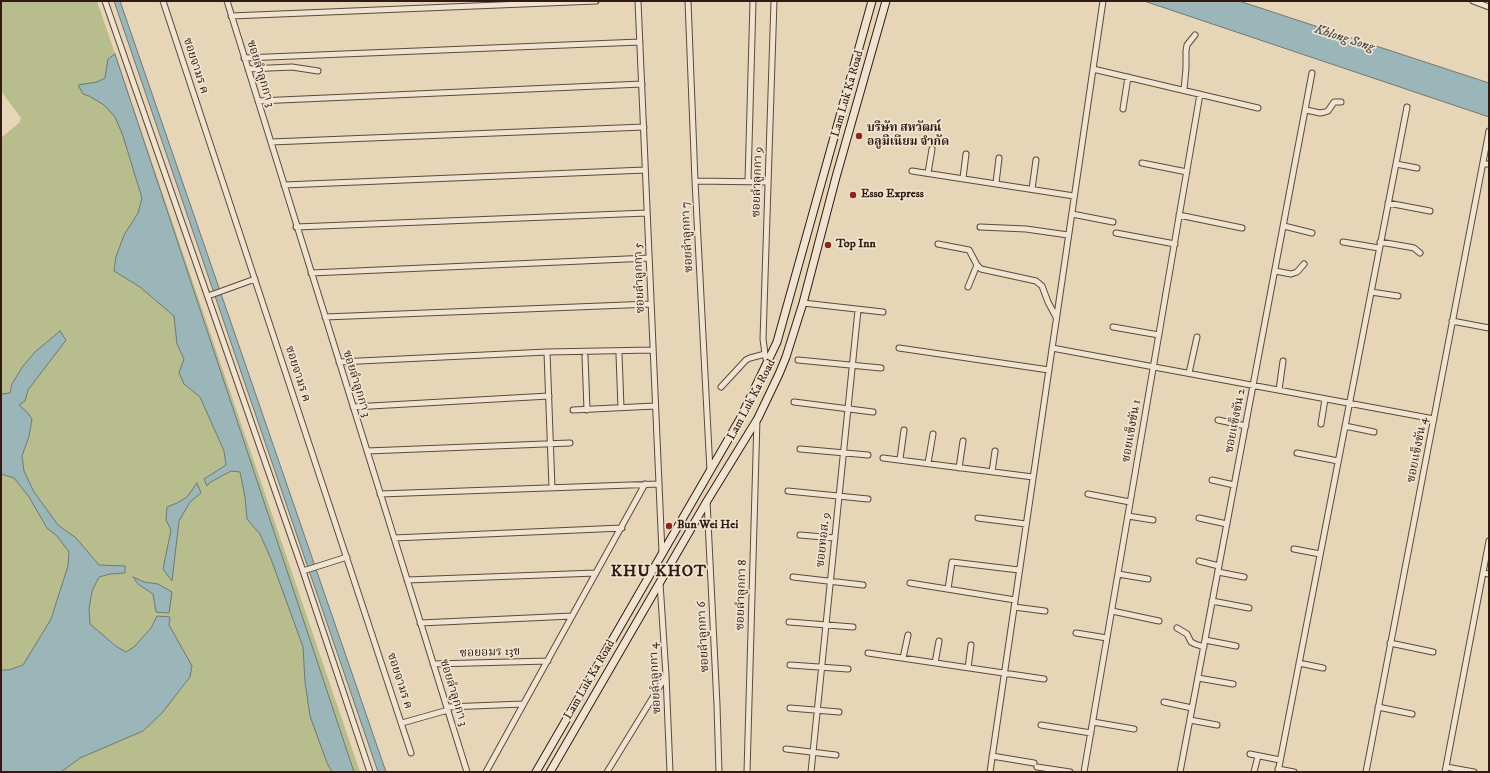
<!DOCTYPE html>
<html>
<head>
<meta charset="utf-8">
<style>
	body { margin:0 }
	#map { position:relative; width:1490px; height:773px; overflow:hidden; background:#e7d5b8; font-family:"IM FELL DW Pica",serif }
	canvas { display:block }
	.frame { position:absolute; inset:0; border:2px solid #311a10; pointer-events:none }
</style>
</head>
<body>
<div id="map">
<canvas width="1490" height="773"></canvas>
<div class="frame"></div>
</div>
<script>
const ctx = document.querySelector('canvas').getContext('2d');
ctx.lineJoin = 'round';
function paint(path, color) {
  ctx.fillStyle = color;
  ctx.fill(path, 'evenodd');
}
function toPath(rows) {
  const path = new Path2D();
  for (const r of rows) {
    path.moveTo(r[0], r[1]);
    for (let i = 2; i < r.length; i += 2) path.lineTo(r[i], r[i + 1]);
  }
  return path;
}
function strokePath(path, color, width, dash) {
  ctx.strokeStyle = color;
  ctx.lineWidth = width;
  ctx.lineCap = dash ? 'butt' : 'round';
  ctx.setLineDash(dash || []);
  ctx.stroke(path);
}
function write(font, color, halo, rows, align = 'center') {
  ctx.font = font + ' "IM FELL DW Pica","Noto Serif Thai",serif';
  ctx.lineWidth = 3.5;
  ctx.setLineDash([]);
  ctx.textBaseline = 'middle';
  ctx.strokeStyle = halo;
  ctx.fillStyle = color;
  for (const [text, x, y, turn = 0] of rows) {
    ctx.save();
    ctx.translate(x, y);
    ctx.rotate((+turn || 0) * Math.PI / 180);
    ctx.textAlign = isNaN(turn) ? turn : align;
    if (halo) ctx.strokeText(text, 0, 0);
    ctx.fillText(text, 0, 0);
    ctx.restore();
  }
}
const green = toPath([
	[1,1,97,1,360,772,1,772,1,138,19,123,21,118,1,91]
]);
const water = toPath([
	[114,1,120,1,386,772,378,772,114,1],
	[1144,1,1239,1,1489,83,1489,117,1144,1],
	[115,54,354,772,332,772,327,763,310,716,305,682,303,647,271,559,260,534,247,519,245,497,240,472,231,471,209,483,207,486,204,479,226,465,224,451,200,397,184,384,179,373,184,359,177,344,174,316,140,287,114,271,116,257,124,235,138,213,142,198,123,136,115,117,104,105,89,96,83,94,78,85,97,82,105,78,108,59,115,54],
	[60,331,66,340,28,390,25,401,19,405,27,412,32,419,29,436,22,456,24,471,34,492,58,525,76,538,99,565,125,566,125,573,110,574,99,577,92,591,89,609,90,624,117,647,126,652,134,647,151,628,157,616,170,617,169,625,192,666,190,677,162,713,143,731,80,758,61,772,1,772,1,670,9,670,23,665,51,619,68,566,69,552,57,536,47,528,29,497,14,478,1,474,1,394,10,393,12,384,23,366,35,352,60,331],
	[197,483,201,493,190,502,179,521,172,581,163,569,171,530,166,520,167,507,177,503,187,497,197,483],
	[133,577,144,582,158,584,172,592,169,613,156,612,153,594,138,584,133,577]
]);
const minor = toPath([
	[105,1,303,571,370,772],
	[163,1,411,753],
	[227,1,467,772],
	[638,1,662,553],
	[688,1,695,181,710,471],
	[1473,1,1489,7],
	[231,16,596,1],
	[244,58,640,42],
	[248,69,292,67,318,71],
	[1093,69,1258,108],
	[1184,90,1186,68,1186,51,1187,45,1195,35],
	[258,101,642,84],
	[1123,109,1128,77],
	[1306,110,1320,113,1325,112,1328,111,1334,102,1341,102],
	[271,142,644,127],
	[1142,163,1187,172],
	[1396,164,1417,168],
	[1483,164,1489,164],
	[912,171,1074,196],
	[928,173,932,149],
	[963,178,966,154],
	[695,181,768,182],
	[748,181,753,1],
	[996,183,999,158],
	[284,185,645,170],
	[1032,189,1036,160],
	[1388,203,1430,211],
	[1072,214,1113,222],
	[1179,215,1242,228],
	[1284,226,1312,233],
	[296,227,647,213],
	[980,227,1026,229,1068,235],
	[1116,233,1175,244],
	[1343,242,1379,248],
	[1380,242,1409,247,1414,248,1420,253],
	[938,244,969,250,977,265,981,269,1036,281,1042,286,1048,302,1056,317],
	[1275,271,1291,274,1297,272,1304,264],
	[311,273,649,258],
	[968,287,977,265],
	[1371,292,1398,296],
	[208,296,255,279],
	[803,303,883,312],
	[325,317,651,304],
	[1452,321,1489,328],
	[1113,327,1159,335],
	[899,348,1049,370],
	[1052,348,1434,419],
	[547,352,552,488],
	[619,354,621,408],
	[585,356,587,410],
	[798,360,881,368],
	[339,362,547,352,653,350],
	[767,363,765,354,763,339,774,1],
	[1189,373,1197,337],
	[721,387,746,360,750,358,765,354],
	[1279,390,1283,361],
	[794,402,873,412],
	[353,407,549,396],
	[573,410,655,406],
	[1218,420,1246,426],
	[1321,424,1325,399],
	[1345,426,1374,432],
	[800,449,868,455],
	[367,451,570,443],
	[1297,453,1338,461],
	[883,458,1033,477],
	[900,459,904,430],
	[928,463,933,434],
	[959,468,963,441],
	[992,472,995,451],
	[1212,480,1234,485],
	[788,491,868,499],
	[380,494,658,484],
	[1088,494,1130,502],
	[707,501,717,705,719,772],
	[1128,516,1153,520],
	[978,518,1026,524],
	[1199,518,1227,524],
	[800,535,835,538],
	[394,538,622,528],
	[1294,549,1320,554],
	[1199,561,1219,566],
	[303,571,347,557],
	[1218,572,1244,577],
	[1483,573,1489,574],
	[1118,574,1148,579],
	[793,577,863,585],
	[407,580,596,573],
	[660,583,666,675,670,772],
	[910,583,1015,600],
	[948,589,952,562,1019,570],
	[1212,601,1249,608],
	[1014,607,1045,611],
	[1112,611,1159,621],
	[789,622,853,627],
	[420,623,572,616],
	[1177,628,1187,634,1191,642,1195,644,1204,647],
	[1076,633,1107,638],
	[1205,640,1236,646],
	[1390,643,1433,652],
	[868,653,1044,679],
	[903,658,908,635],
	[935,663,939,641],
	[1299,663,1323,668],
	[433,664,548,661],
	[790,665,848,669],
	[968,668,971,645],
	[1198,678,1233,684],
	[1164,702,1192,708],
	[447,707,523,704],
	[1378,707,1412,714],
	[790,708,839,712],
	[1190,720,1217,725],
	[1093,722,1134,729],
	[402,723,448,710],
	[1041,725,1091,733],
	[786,749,836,755],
	[1250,754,1280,760],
	[992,756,1034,763],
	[1037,767,1070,772],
	[1446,767,1474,772],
	[1278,769,1294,772],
	[486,772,645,484],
	[607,772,666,676],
	[747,772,757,419],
	[811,772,858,310],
	[990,772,1103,1],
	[1084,772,1200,94],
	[1180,772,1312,73],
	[1254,772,1258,756],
	[1278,772,1407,107],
	[1366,772,1489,131],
	[1445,772,1489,541]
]);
const secondary = toPath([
	[536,772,740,419,777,342,872,1],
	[550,772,707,501,758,418,779,374,786,357,803,303,836,177,886,1]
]);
const markers = [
	[859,136,4,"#8f2418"],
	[853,195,4,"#8f2418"],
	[828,245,4,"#8f2418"],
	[669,526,4,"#8f2418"]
];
const streetNames = [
	["ซอยจามร ค",195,66,72],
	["ซอยลำลูกกา 3",260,74,73],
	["Lam Luk Ka Road",848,94,-74],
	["ซอยลำลูกกา 9",758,182,-88],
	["ซอยลำลูกกา 7",688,237,-93],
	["ซอยลำลูกกา 5",640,278,-92],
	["ซอยจามร ค",297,374,72],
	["ซอยลำลูกกา 3",356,384,73],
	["Lam Luk Ka Road",752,400,-62],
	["ซอยแข็งขัน 2",1236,421,-79],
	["ซอยแข็งขัน 1",1132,431,-80],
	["ซอยแข็งขัน 4",1418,450,-79],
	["ซอยทอส. 9",824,540,-84],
	["ซอยลำลูกกา 8",742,595,-88],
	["ซอยลำลูกกา 6",704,637,-93],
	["ซอยอมร 13ข",490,653,-2],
	["ซอยลำลูกกา 4",656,678,-93],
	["Lam Luk Ka Road",590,680,-60],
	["ซอยจามร ค",399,681,72],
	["ซอยลำลูกกา 3",453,693,73]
];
const poiNames = [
	["บริษัท สหวัฒน์",867,129],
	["อลูมิเนียม จำกัด",867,143],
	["Esso Express",861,195],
	["Top Inn",836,245],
	["Bun Wei Hei",677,526]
];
const waterNames = [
	["Khlong Song",1344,39,18]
];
const districtNames = [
	["KHU KHOT",659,573]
];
paint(green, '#b8bd8d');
paint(water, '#9ab6b9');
strokePath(water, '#707875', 1);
strokePath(minor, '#5e493a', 7);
strokePath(secondary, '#311a10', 9);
strokePath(minor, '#efe4d1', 5);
strokePath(secondary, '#efe4d1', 7);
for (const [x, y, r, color] of markers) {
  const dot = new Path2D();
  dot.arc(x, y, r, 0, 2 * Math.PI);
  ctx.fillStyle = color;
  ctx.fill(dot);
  strokePath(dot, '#efe4d1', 1.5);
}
write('12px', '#311a10', '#efe4d1', streetNames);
write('bold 12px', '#311a10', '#efe4d1', poiNames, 'left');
write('italic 13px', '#504943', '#efe4d1', waterNames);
ctx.letterSpacing = '1px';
write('bold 16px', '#311a10', '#efe4d1', districtNames);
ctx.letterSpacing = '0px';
</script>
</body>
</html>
